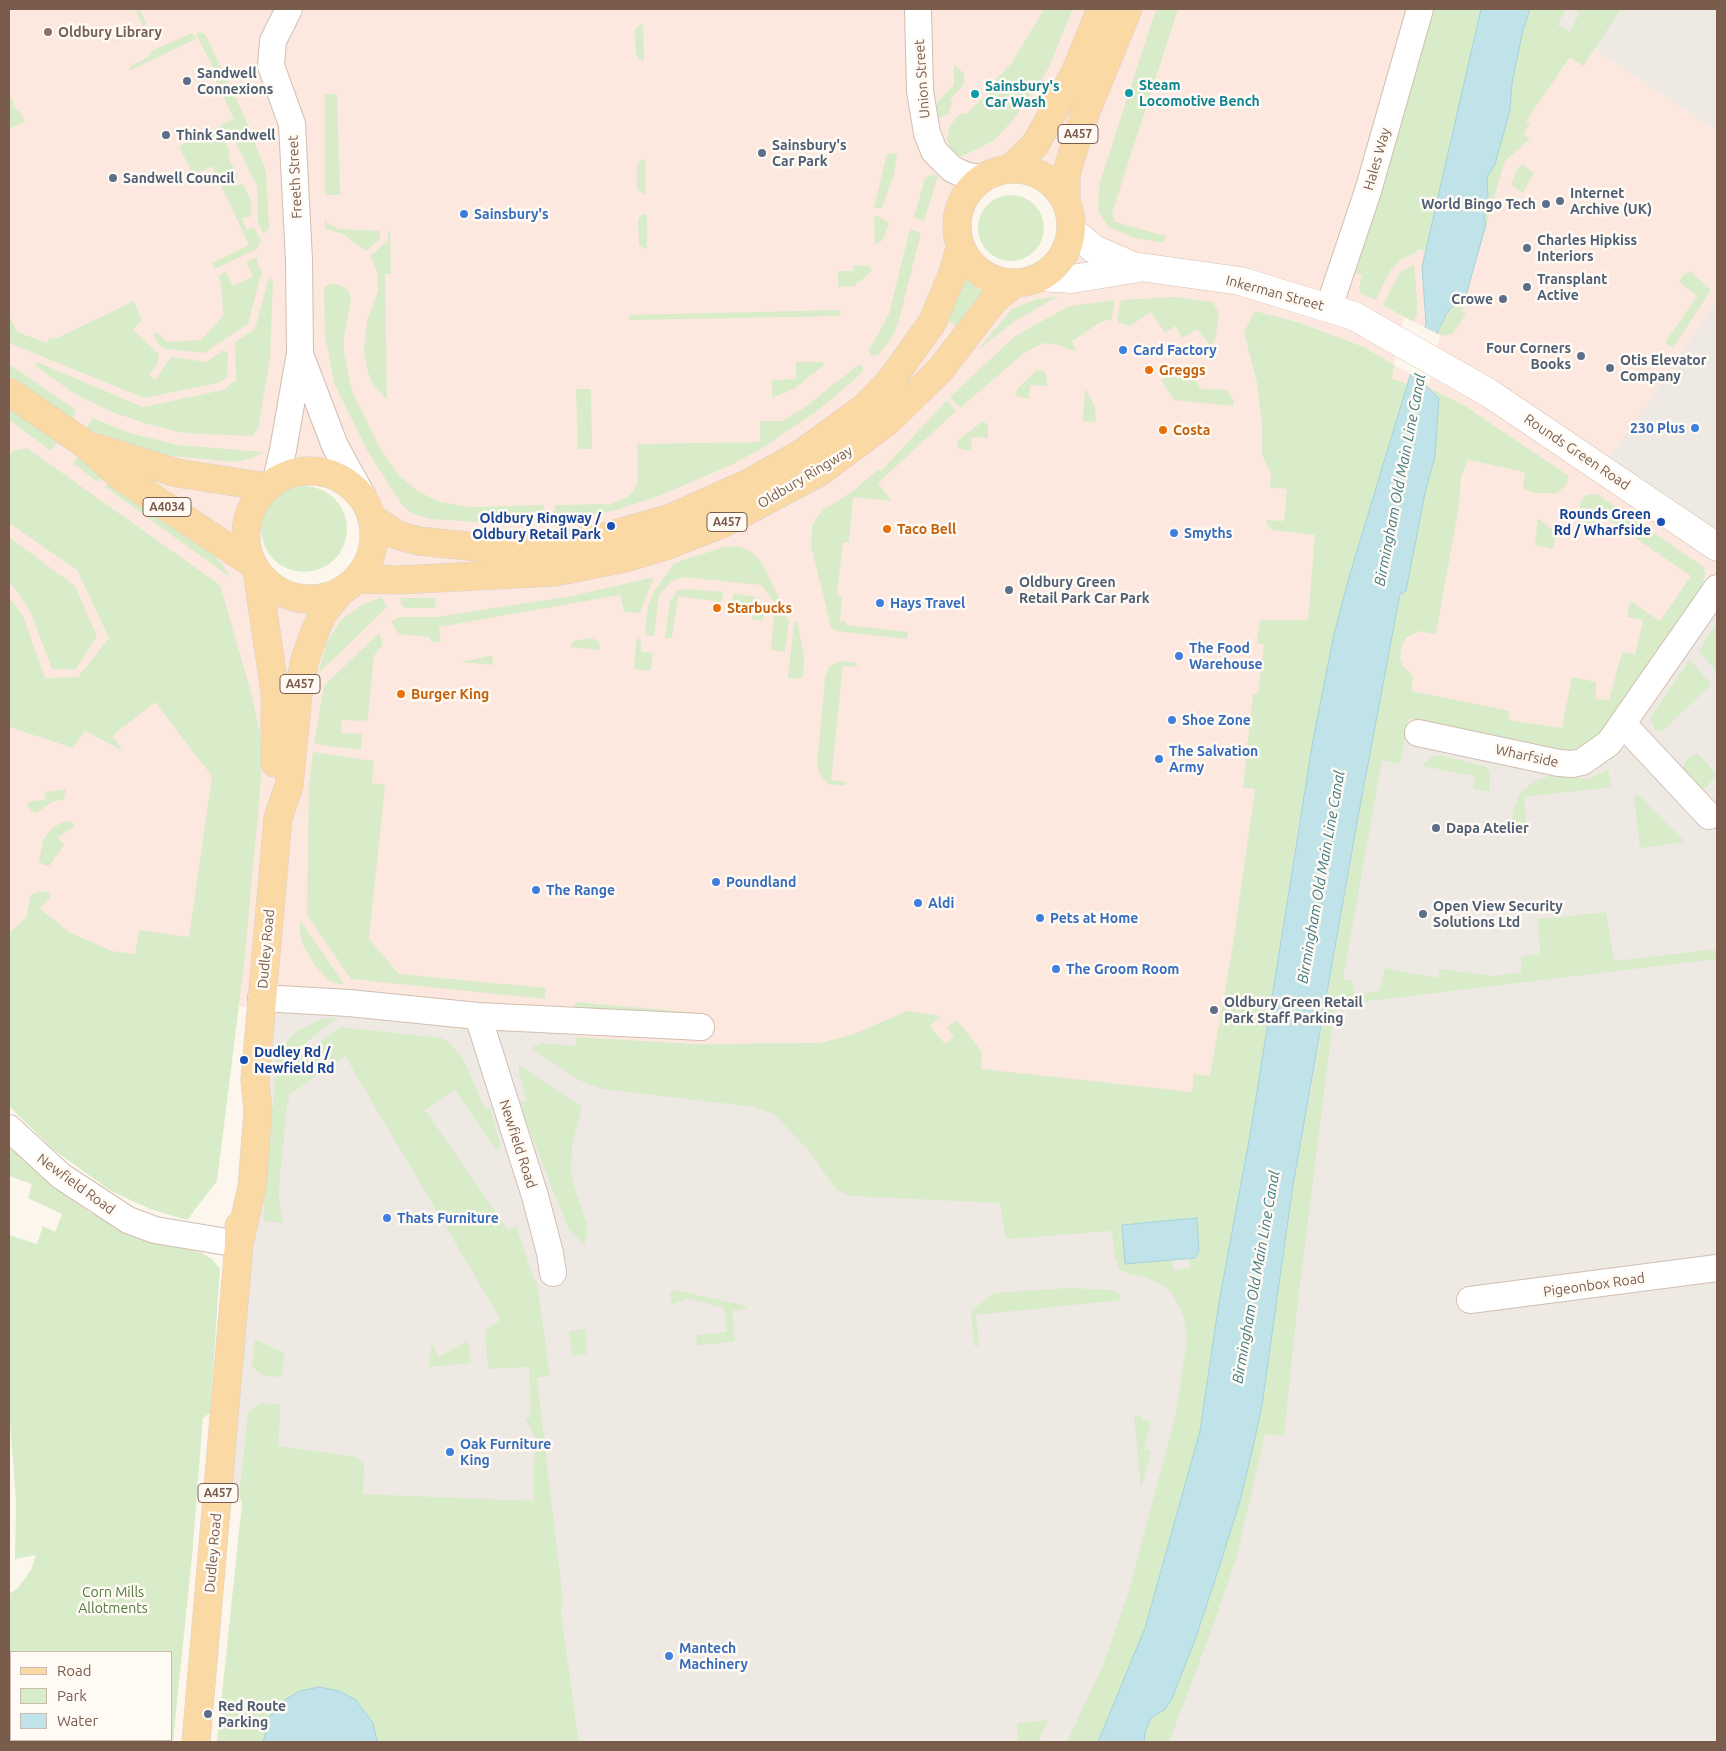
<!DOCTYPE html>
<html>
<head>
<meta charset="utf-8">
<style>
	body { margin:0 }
	#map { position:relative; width:1726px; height:1751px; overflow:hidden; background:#fdf6ec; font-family:Ubuntu,sans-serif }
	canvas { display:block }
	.frame { position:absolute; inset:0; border:10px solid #7a5c4d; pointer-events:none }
	.legend { position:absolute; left:10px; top:1651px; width:162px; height:90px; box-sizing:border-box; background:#fffaf3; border:1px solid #cabbb1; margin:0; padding:6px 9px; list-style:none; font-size:15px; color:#7a5c4d }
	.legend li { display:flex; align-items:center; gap:10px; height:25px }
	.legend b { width:25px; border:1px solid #cabbb1 }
</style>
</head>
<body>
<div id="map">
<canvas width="1726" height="1751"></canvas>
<div class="frame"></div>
<ul class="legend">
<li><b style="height:6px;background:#fbd9a5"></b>Road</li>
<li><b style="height:14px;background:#d8ecc9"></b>Park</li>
<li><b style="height:14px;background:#bfe3e8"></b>Water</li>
</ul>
</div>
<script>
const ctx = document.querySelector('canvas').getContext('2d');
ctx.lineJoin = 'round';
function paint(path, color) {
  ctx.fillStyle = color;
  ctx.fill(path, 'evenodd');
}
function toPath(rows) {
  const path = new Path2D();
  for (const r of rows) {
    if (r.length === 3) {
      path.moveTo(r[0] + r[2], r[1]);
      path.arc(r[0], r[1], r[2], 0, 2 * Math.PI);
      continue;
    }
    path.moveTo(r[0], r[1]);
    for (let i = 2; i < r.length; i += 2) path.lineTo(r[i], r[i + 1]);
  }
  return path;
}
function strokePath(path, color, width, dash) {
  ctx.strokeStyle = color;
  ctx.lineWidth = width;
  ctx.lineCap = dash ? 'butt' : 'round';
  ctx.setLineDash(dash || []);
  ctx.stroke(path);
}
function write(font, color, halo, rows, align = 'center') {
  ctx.font = font + ' Ubuntu,sans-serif';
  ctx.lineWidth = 5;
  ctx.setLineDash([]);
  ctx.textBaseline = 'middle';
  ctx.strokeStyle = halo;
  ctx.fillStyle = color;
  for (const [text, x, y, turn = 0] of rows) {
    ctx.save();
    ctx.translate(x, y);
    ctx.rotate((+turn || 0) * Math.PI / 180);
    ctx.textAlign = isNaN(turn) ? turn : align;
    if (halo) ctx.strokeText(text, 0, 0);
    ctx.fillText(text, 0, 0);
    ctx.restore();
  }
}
const commercial = toPath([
	[9,9,1534,9,1717,131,1717,300,1688,345,1717,547,1717,588,1283,1112,779,1057,137,997,10,933,9,927],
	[1011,168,1031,171,1053,183,1070,211,1071,230,1062,257,1052,269,1027,282,1001,282,978,272,968,261,960,247,956,234,957,214,963,199,972,186,996,171],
	[1404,317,1440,335,1429,384,1394,365],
	[307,469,330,473,343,479,374,526,375,532,371,555,360,576,323,598,310,599,288,595,273,587,247,547,246,540,250,513,262,492,285,476]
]);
const industrial = toPath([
	[1534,9,1717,9,1717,131],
	[1717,300,1717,547,1603,469],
	[1717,588,1717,1742,579,1742,561,1611,563,1601,361,1506,245,1441,239,1494,218,1493,261,1009,576,1020,576,1046,959,1077,1283,1112,1348,720,1559,763]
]);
const green = toPath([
	[135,9,139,9,146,22,144,29,118,41,113,40,143,26],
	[1044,9,1073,9,1048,69,1014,119,993,141,961,157,953,152,947,140,950,125,962,112,965,115,997,85,994,81,1011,64],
	[1156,9,1178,9,1112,213,1115,222,1166,236,1163,243,1135,238,1109,227,1099,213,1098,202,1100,182],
	[1434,9,1481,9,1426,251,1418,249,1416,253,1402,259,1390,271,1376,300,1361,294,1359,289,1362,275,1355,273],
	[1523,9,1565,9,1558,25,1569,32,1580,13,1571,9,1621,9,1583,66,1570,57,1526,121,1530,124,1523,134,1530,139,1505,161,1477,257,1467,226],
	[643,24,644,61,639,60,636,55,635,31,638,26],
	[199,32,205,34,245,118,266,172,269,229,264,234,258,223,257,186,232,135,223,139,230,152,228,157,237,174,237,186,243,184,251,201,251,217,243,217,243,222,247,230,254,227,261,241,257,249,215,269,212,263,249,245,212,166,193,175,179,146,234,119,214,77,217,75,196,34],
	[192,33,196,39,129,71,131,66,150,56,153,50],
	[954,65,964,73,964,84,950,100,952,103,948,114,938,119,933,114,934,110,939,100,954,85],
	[325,94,337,94,340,195,325,195],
	[13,98,13,107,21,113,25,122,9,129,9,100],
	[897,153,894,174,882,208,874,208,887,154],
	[645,158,646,195,637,190,637,164],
	[1522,164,1534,173,1523,193,1511,185,1517,169],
	[933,174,938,176,924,221,914,217,925,178],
	[1011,228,33],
	[643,214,647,214,647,250,639,245,638,219],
	[874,216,880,217,889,223,883,240,875,245],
	[325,218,327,223,339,229,380,231,380,239,366,251,343,234,325,229],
	[910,229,921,233,899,320,894,334,882,350,878,355,871,356,869,350,889,314],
	[388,231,390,231,391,274,385,274,387,400,372,383,368,372,364,351,367,321,378,291,377,272,370,256,388,241],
	[257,257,258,266,262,271,248,324,204,353,165,349,155,340,154,334,156,332,167,342,201,340,223,316,221,282,218,276,226,272,233,286,253,276,246,262],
	[1414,264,1417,300,1417,314,1414,322,1383,305,1400,272],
	[854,265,869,266,872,271,854,286,838,287,838,271,853,271],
	[1690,271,1711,290,1673,348,1665,343,1697,296,1679,282,1683,275],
	[269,277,273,281,270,359,258,429,252,436,183,433,147,424,115,413,78,396,35,366,37,362,143,407,223,390,236,380,235,342,255,329],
	[967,277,979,290,989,292,959,328,947,320],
	[330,283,340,285,348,290,351,300,344,337,344,353,352,391,380,448,398,474,417,491,440,502,471,507,544,505,543,510,507,517,503,522,491,523,431,519,413,514,403,506,368,452,334,383,325,335,324,288],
	[1467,292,1462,311,1466,314,1453,333,1446,336,1438,334,1442,321],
	[1058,296,1012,323,977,351,1012,309,1037,299],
	[1175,297,1213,302,1219,314,1216,335,1211,347,1197,329,1183,338,1175,326,1165,333,1151,312,1130,326,1119,323,1117,319,1121,300],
	[1115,300,1112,319,1101,322,1072,341,1076,350,1074,351,1058,345,1043,343,1024,353,960,408,950,397,1013,338,1022,332,1070,306],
	[134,301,142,320,133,330,159,354,157,364,149,375,152,378,155,380,171,357,207,362,223,350,228,353,227,377,218,383,144,398,9,343,9,315,17,332,47,343,49,337,55,339],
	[840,310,841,316,629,320,629,315],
	[1255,311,1297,322,1364,347,1394,365,1392,379,1408,384,1350,574,1334,634,1298,828,1250,1135,1219,1302,1200,1431,1190,1471,1145,1628,1108,1720,1098,1742,1067,1742,1103,1665,1128,1594,1175,1417,1187,1340,1184,1317,1171,1291,1150,1279,1120,1271,1114,1253,1112,1231,1006,1239,1000,1203,851,1196,836,1190,811,1153,775,1115,755,1107,602,1089,579,1080,531,1048,541,1043,576,1046,576,1037,690,1044,820,1043,854,1034,907,1011,941,1016,930,1026,945,1044,954,1037,947,1027,957,1020,982,1052,981,1069,1192,1092,1194,1074,1210,1076,1233,945,1255,789,1243,788,1253,694,1258,694,1264,644,1257,643,1260,620,1308,620,1315,535,1272,530,1267,525,1267,520,1284,521,1287,489,1270,487,1271,474,1262,455,1262,424,1257,383,1244,332],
	[1199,1251,1195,1258,1189,1258,1190,1268,1173,1270,1172,1260],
	[796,362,822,362,824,365,795,388,772,398,772,380,796,379],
	[9,364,76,410,71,421,9,380],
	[862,365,863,371,854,380,817,411,764,447,733,464,659,496,613,511,554,521,516,524,546,519,552,516,556,505,611,504,624,499,631,494,638,483,637,444,760,442,760,421,782,421,804,408,857,366],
	[1185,365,1201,389,1227,390,1234,401,1233,406,1174,400,1161,380],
	[1037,370,1041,370,1046,373,1047,386,1030,385,1029,399,1015,396,1017,389],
	[1426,386,1465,406,1569,476,1566,485,1557,493,1533,493,1523,488,1525,472,1468,460,1461,477,1458,511,1436,634,1419,631,1406,638,1402,645,1400,659,1403,666,1413,676,1411,691,1510,711,1508,720,1562,728,1572,677,1596,682,1596,699,1609,700,1622,652,1635,654,1643,620,1627,617,1630,601,1660,621,1691,576,1603,516,1592,532,1583,527,1579,522,1579,510,1581,501,1587,495,1597,494,1704,567,1705,574,1701,594,1610,723,1587,749,1558,755,1409,718,1400,764,1382,760,1343,979,1352,981,1355,995,1379,991,1385,968,1438,978,1440,969,1494,976,1521,972,1521,957,1540,954,1538,919,1606,912,1614,961,1717,949,1717,959,1335,1005,1298,1300,1284,1436,1265,1434,1238,1552,1212,1629,1169,1742,1144,1742,1145,1732,1151,1718,1164,1710,1171,1701,1195,1640,1240,1501,1262,1405,1288,1225,1292,1182,1312,1086,1358,817,1400,594,1406,591,1425,493,1435,456,1439,398],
	[1085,388,1095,407,1096,422,1083,421],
	[576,389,591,389,592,449,578,449],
	[947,400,956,411,878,483,892,501,853,497,849,543,843,542,837,595,842,595,840,621,846,621,846,625,908,632,907,639,835,631,831,627,811,546,812,525,823,510,853,491,879,469,881,471],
	[9,407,57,442,51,451,9,420],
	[92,418,130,433,178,445,263,452,252,458,236,462,160,455,86,429],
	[983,421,988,425,988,438,972,437,971,451,957,448,958,440],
	[27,448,220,585,252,696,262,743,261,781,244,965,217,1181,187,1220,150,1209,111,1191,54,1150,9,1106,9,933,26,918,31,895,40,891,47,892,51,896,40,909,70,933,112,951,135,954,139,930,189,937,212,776,155,702,112,736,123,751,85,731,73,748,9,727,9,597,23,616,45,678,78,677,109,638,77,570,9,523,9,456,12,451],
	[80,454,104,472,98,482,73,463],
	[112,479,205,546,222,564,231,578,105,487],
	[304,529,43],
	[1538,518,1552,530,1555,538,1553,549,1535,545],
	[9,537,75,586,97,636,75,670,52,669,31,613,14,587,9,583],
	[735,546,744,548,754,554,762,563,772,583,789,622,785,652,771,650,775,603,761,585,683,577,672,581,659,595,654,636,648,635,645,632,648,607,653,593,674,563,724,547],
	[654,577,640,613,624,612,620,595,439,627,441,643,430,641,430,637,399,634,391,622,399,617,436,617,572,596],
	[687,589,723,592,722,602,678,596,672,638,665,638,670,602,678,590],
	[733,593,756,597,763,607,763,621,752,619,753,605,732,603],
	[382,597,387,607,318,674,327,642,341,620,362,605],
	[401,598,435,598,435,608,406,608,401,605],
	[797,621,804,656,803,677,799,679,788,678,794,623],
	[1717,621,1717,672,1699,651],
	[379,633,383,644,375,654,373,661,368,719,363,721,342,720,341,733,362,734,361,750,314,744,324,686],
	[637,637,641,641,641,652,653,653,651,671,634,669],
	[592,638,599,642,600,650,570,647,574,641],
	[488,656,492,656,493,665,461,662],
	[1690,659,1711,685,1663,730,1656,731,1650,718],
	[840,661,855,662,858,667,843,666,831,780,847,782,844,786,829,784,821,776,817,765,825,678,829,667],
	[313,752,374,761,372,783,385,785,369,939,399,974,546,988,545,999,351,979,307,915,309,785],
	[1697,753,1717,775,1701,792,1684,775,1683,767,1686,760],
	[1433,756,1443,756,1487,767,1490,773,1489,792,1473,788,1475,776,1422,766],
	[1608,769,1611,787,1524,797,1527,830,1508,833,1515,805,1521,792,1534,781,1550,776,1589,779],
	[66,789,64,799,52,802,37,813,31,811,27,806,28,802,46,799,45,792],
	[1638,794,1685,842,1640,848,1634,798],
	[65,821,70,821,75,826,58,837,64,845,49,866,44,865,39,861,43,840,52,828],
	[300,920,345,985,331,982,316,967,303,945,300,934],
	[575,1002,698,1013,699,1016,574,1009],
	[337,1018,275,1067,276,1056,282,1046,297,1031,322,1019],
	[340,1027,441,1038,449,1042,464,1060,485,1110,490,1108,499,1140,500,1148,496,1150,455,1090,425,1110,508,1230,515,1226,517,1229,534,1279,537,1282,550,1376,537,1378,563,1601,561,1611,579,1742,217,1742,242,1503,239,1494,248,1413,261,1403,281,1404,278,1446,356,1457,364,1464,363,1494,533,1501,535,1437,525,1418,531,1417,529,1367,488,1369,485,1330,501,1320,345,1056,290,1094,287,1106,280,1176,279,1199,283,1223,263,1221,275,1077],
	[519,1065,582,1107,572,1145,571,1172,574,1186,587,1224,587,1236,584,1245,568,1228,529,1129,520,1103,527,1100,519,1074],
	[9,1147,52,1185,89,1212,128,1232,202,1253,212,1259,220,1269,210,1413,203,1418,192,1556,173,1742,9,1742,9,1594,18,1588,31,1570,36,1555,15,1559,16,1501,9,1410,9,1235,37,1244,43,1226,55,1232,62,1214,28,1198,32,1184,9,1176],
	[11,1652,171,1652,171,1740,11,1740],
	[1069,1288,1111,1290,1118,1293,1122,1300,976,1315,979,1346,974,1346,971,1311,995,1293],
	[674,1290,743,1305,747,1309,732,1311,735,1341,697,1346,696,1335,727,1332,724,1308,687,1298,672,1305,670,1294],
	[585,1329,587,1354,572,1356,569,1331],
	[255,1339,284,1353,282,1377,264,1376,252,1367],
	[468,1340,471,1363,428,1367,432,1344,439,1357],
	[1141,1415,1141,1419,1151,1422,1144,1449,1151,1451,1141,1489,1134,1416],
	[1048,1720,1038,1742,1018,1742,1017,1723]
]);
const water = toPath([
	[1481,9,1530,9,1523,30,1512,83,1510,110,1495,164,1487,177,1488,196,1484,220,1486,224,1467,292,1447,313,1438,331,1426,386,1439,398,1435,456,1425,493,1406,591,1400,594,1358,817,1293,1185,1262,1405,1255,1438,1240,1501,1217,1574,1195,1640,1171,1701,1164,1710,1151,1718,1145,1732,1144,1742,1098,1742,1145,1628,1200,1431,1219,1302,1250,1135,1313,740,1334,634,1350,574,1426,323,1422,267,1481,9],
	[1197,1218,1199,1251,1195,1258,1125,1264,1122,1225,1197,1218],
	[319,1687,339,1691,356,1700,373,1723,377,1742,263,1742,270,1716,283,1701,300,1691,319,1687]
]);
const pier = toPath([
	[1422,326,1440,335,1429,384,1409,373]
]);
const street = toPath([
	[918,9,920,91,927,133,934,151,952,169,967,176,982,178],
	[1329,307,1368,191,1420,9],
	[300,354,335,446,363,497],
	[276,480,283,450,300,353,299,260,292,124,271,66,273,41,289,9],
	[1623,724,1709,816],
	[1418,733,1559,763,1572,764,1582,762,1609,743,1717,588],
	[261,998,349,1003,478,1016,701,1027],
	[478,1016,535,1196,550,1253,553,1273],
	[9,1128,61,1176,128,1220,155,1230,239,1244],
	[1470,1300,1717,1268]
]);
const secondary = toPath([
	[1071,230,1094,249,1133,266,1240,281,1354,316,1489,393,1717,547],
	[1040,277,1072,279,1139,268]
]);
const primary = toPath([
	[1011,168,1035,145,1075,73,1101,9],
	[1014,226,57],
	[1066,202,1066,174,1083,119,1128,9],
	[9,392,85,444,120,476,253,564],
	[97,448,177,473,268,487],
	[310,535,64],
	[372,518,397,535,419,541,486,548,519,549,551,546,601,538,671,518,749,483,799,455,864,408,891,380,932,323,953,273,960,247],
	[257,571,275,692,275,763],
	[357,579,399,580,555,572,625,558,668,545,724,523,818,473,888,421,940,370,994,300,1014,284],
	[239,1244,252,1187,258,1112,255,1080,278,818,289,786,298,695,305,659,316,629,323,613,341,591],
	[196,1742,239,1244,239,1226]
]);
const markers = [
	[48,32,5,"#8d6e63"],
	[187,81,5,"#5c6f8a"],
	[1129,93,5,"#0f9aa8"],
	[975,94,5,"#0f9aa8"],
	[166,135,5,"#5c6f8a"],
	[762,153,5,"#5c6f8a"],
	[113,178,5,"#5c6f8a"],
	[1560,201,5,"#5c6f8a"],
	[1546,204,5,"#5c6f8a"],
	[464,214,5,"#3f7fe0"],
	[1527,248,5,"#5c6f8a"],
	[1527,287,5,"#5c6f8a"],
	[1503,299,5,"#5c6f8a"],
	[1123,350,5,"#3f7fe0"],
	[1581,356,5,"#5c6f8a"],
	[1610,368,5,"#5c6f8a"],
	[1149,370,5,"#e8710a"],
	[1695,428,5,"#3f7fe0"],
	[1163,430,5,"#e8710a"],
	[1661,522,5,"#1a4fb4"],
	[611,526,5,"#1a4fb4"],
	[887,529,5,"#e8710a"],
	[1174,533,5,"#3f7fe0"],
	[1009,590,5,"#5c6f8a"],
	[880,603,5,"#3f7fe0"],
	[717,608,5,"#e8710a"],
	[1179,656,5,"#3f7fe0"],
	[401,694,5,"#e8710a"],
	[1172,720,5,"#3f7fe0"],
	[1159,759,5,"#3f7fe0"],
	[1436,828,5,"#5c6f8a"],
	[716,882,5,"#3f7fe0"],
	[536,890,5,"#3f7fe0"],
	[918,903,5,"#3f7fe0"],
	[1423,914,5,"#5c6f8a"],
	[1040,918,5,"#3f7fe0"],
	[1056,969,5,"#3f7fe0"],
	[1214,1010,5,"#5c6f8a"],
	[244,1060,5,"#1a4fb4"],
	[387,1218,5,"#3f7fe0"],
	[450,1452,5,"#3f7fe0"],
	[669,1656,5,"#3f7fe0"],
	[208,1714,5,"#5c6f8a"]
];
const shields = [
	[1078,134,40],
	[167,507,48],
	[727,522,40],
	[300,684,40],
	[218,1493,40]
];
const shieldNames = [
	["A457",1078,134],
	["A4034",167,507],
	["A457",727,522],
	["A457",300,684],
	["A457",218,1493]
];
const educationNames = [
	["Oldbury Library",58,32]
];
const serviceNames = [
	["Sandwell",197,73],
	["Connexions",197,89],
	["Think Sandwell",176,135],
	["Sainsbury's",772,145],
	["Car Park",772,161],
	["Sandwell Council",123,178],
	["Internet",1570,193],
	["Archive (UK)",1570,209],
	["World Bingo Tech",1536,204,"right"],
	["Charles Hipkiss",1537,240],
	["Interiors",1537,256],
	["Transplant",1537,279],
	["Active",1537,295],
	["Crowe",1493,299,"right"],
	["Four Corners",1571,348,"right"],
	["Books",1571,364,"right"],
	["Otis Elevator",1620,360],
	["Company",1620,376],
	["Oldbury Green",1019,582],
	["Retail Park Car Park",1019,598],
	["Dapa Atelier",1446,828],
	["Open View Security",1433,906],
	["Solutions Ltd",1433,922],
	["Oldbury Green Retail",1224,1002],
	["Park Staff Parking",1224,1018],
	["Red Route",218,1706],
	["Parking",218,1722]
];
const streetNames = [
	["Union Street",922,79,-94],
	["Hales Way",1377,159,-74],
	["Freeth Street",295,177,-93],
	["Inkerman Street",1275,293,15],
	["Rounds Green Road",1577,452,34],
	["Oldbury Ringway",805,477,-31],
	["Wharfside",1527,756,12],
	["Dudley Road",266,949,-85],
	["Newfield Road",518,1144,72],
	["Newfield Road",76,1184,36],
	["Pigeonbox Road",1594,1285,-8],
	["Dudley Road",213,1553,-85]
];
const cultureNames = [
	["Steam",1139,85],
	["Locomotive Bench",1139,101],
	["Sainsbury's",985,86],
	["Car Wash",985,102]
];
const shopNames = [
	["Sainsbury's",474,214],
	["Card Factory",1133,350],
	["230 Plus",1685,428,"right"],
	["Smyths",1184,533],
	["Hays Travel",890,603],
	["The Food",1189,648],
	["Warehouse",1189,664],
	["Shoe Zone",1182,720],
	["The Salvation",1169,751],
	["Army",1169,767],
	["Poundland",726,882],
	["The Range",546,890],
	["Aldi",928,903],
	["Pets at Home",1050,918],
	["The Groom Room",1066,969],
	["Thats Furniture",397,1218],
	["Oak Furniture",460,1444],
	["King",460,1460],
	["Mantech",679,1648],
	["Machinery",679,1664]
];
const foodNames = [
	["Greggs",1159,370],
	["Costa",1173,430],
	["Taco Bell",897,529],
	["Starbucks",727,608],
	["Burger King",411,694]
];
const transitNames = [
	["Rounds Green",1651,514],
	["Rd / Wharfside",1651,530],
	["Oldbury Ringway /",601,518],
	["Oldbury Retail Park",601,534],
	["Dudley Rd /",254,1052,"left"],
	["Newfield Rd",254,1068,"left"]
];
const parkNames = [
	["Corn Mills",113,1592],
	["Allotments",113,1608]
];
const waterNames = [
	["Birmingham Old Main Line Canal",1400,480,-79],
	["Birmingham Old Main Line Canal",1321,877,-80],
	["Birmingham Old Main Line Canal",1256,1277,-80]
];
paint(commercial, '#fde8e0');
paint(industrial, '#efe9e4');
paint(green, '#d8ecc9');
paint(water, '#bfe3e8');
strokePath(water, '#a5d3da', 1);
paint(pier, '#fdf6ec');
strokePath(street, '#d1beb0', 28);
strokePath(secondary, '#d6c0b0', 29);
strokePath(primary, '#dad1cd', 29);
strokePath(street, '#fff', 26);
strokePath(secondary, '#fff', 28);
strokePath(primary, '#fbd9a5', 28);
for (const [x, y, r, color] of markers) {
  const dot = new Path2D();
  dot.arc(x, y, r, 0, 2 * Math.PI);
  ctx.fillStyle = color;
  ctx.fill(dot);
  strokePath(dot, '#fffaf3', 2);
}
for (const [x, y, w] of shields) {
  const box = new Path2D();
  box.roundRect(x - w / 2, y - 9.5, w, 19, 4);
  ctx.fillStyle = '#fffaf3';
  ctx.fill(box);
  strokePath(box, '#7a5c4d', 1);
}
write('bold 12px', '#7a5c4d', null, shieldNames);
write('bold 14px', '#785e54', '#fffaf3', educationNames, 'left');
write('bold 14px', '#4e5e75', '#fffaf3', serviceNames, 'left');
write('14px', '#7a5c4d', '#fffaf3', streetNames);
write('bold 14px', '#0d838f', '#fffaf3', cultureNames, 'left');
write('bold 14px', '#366cbe', '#fffaf3', shopNames, 'left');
write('bold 14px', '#c56008', '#fffaf3', foodNames, 'left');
write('bold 14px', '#164399', '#fffaf3', transitNames, 'right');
write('14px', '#537a41', '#fffaf3', parkNames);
write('italic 15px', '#437c86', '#fffaf3', waterNames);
</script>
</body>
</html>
